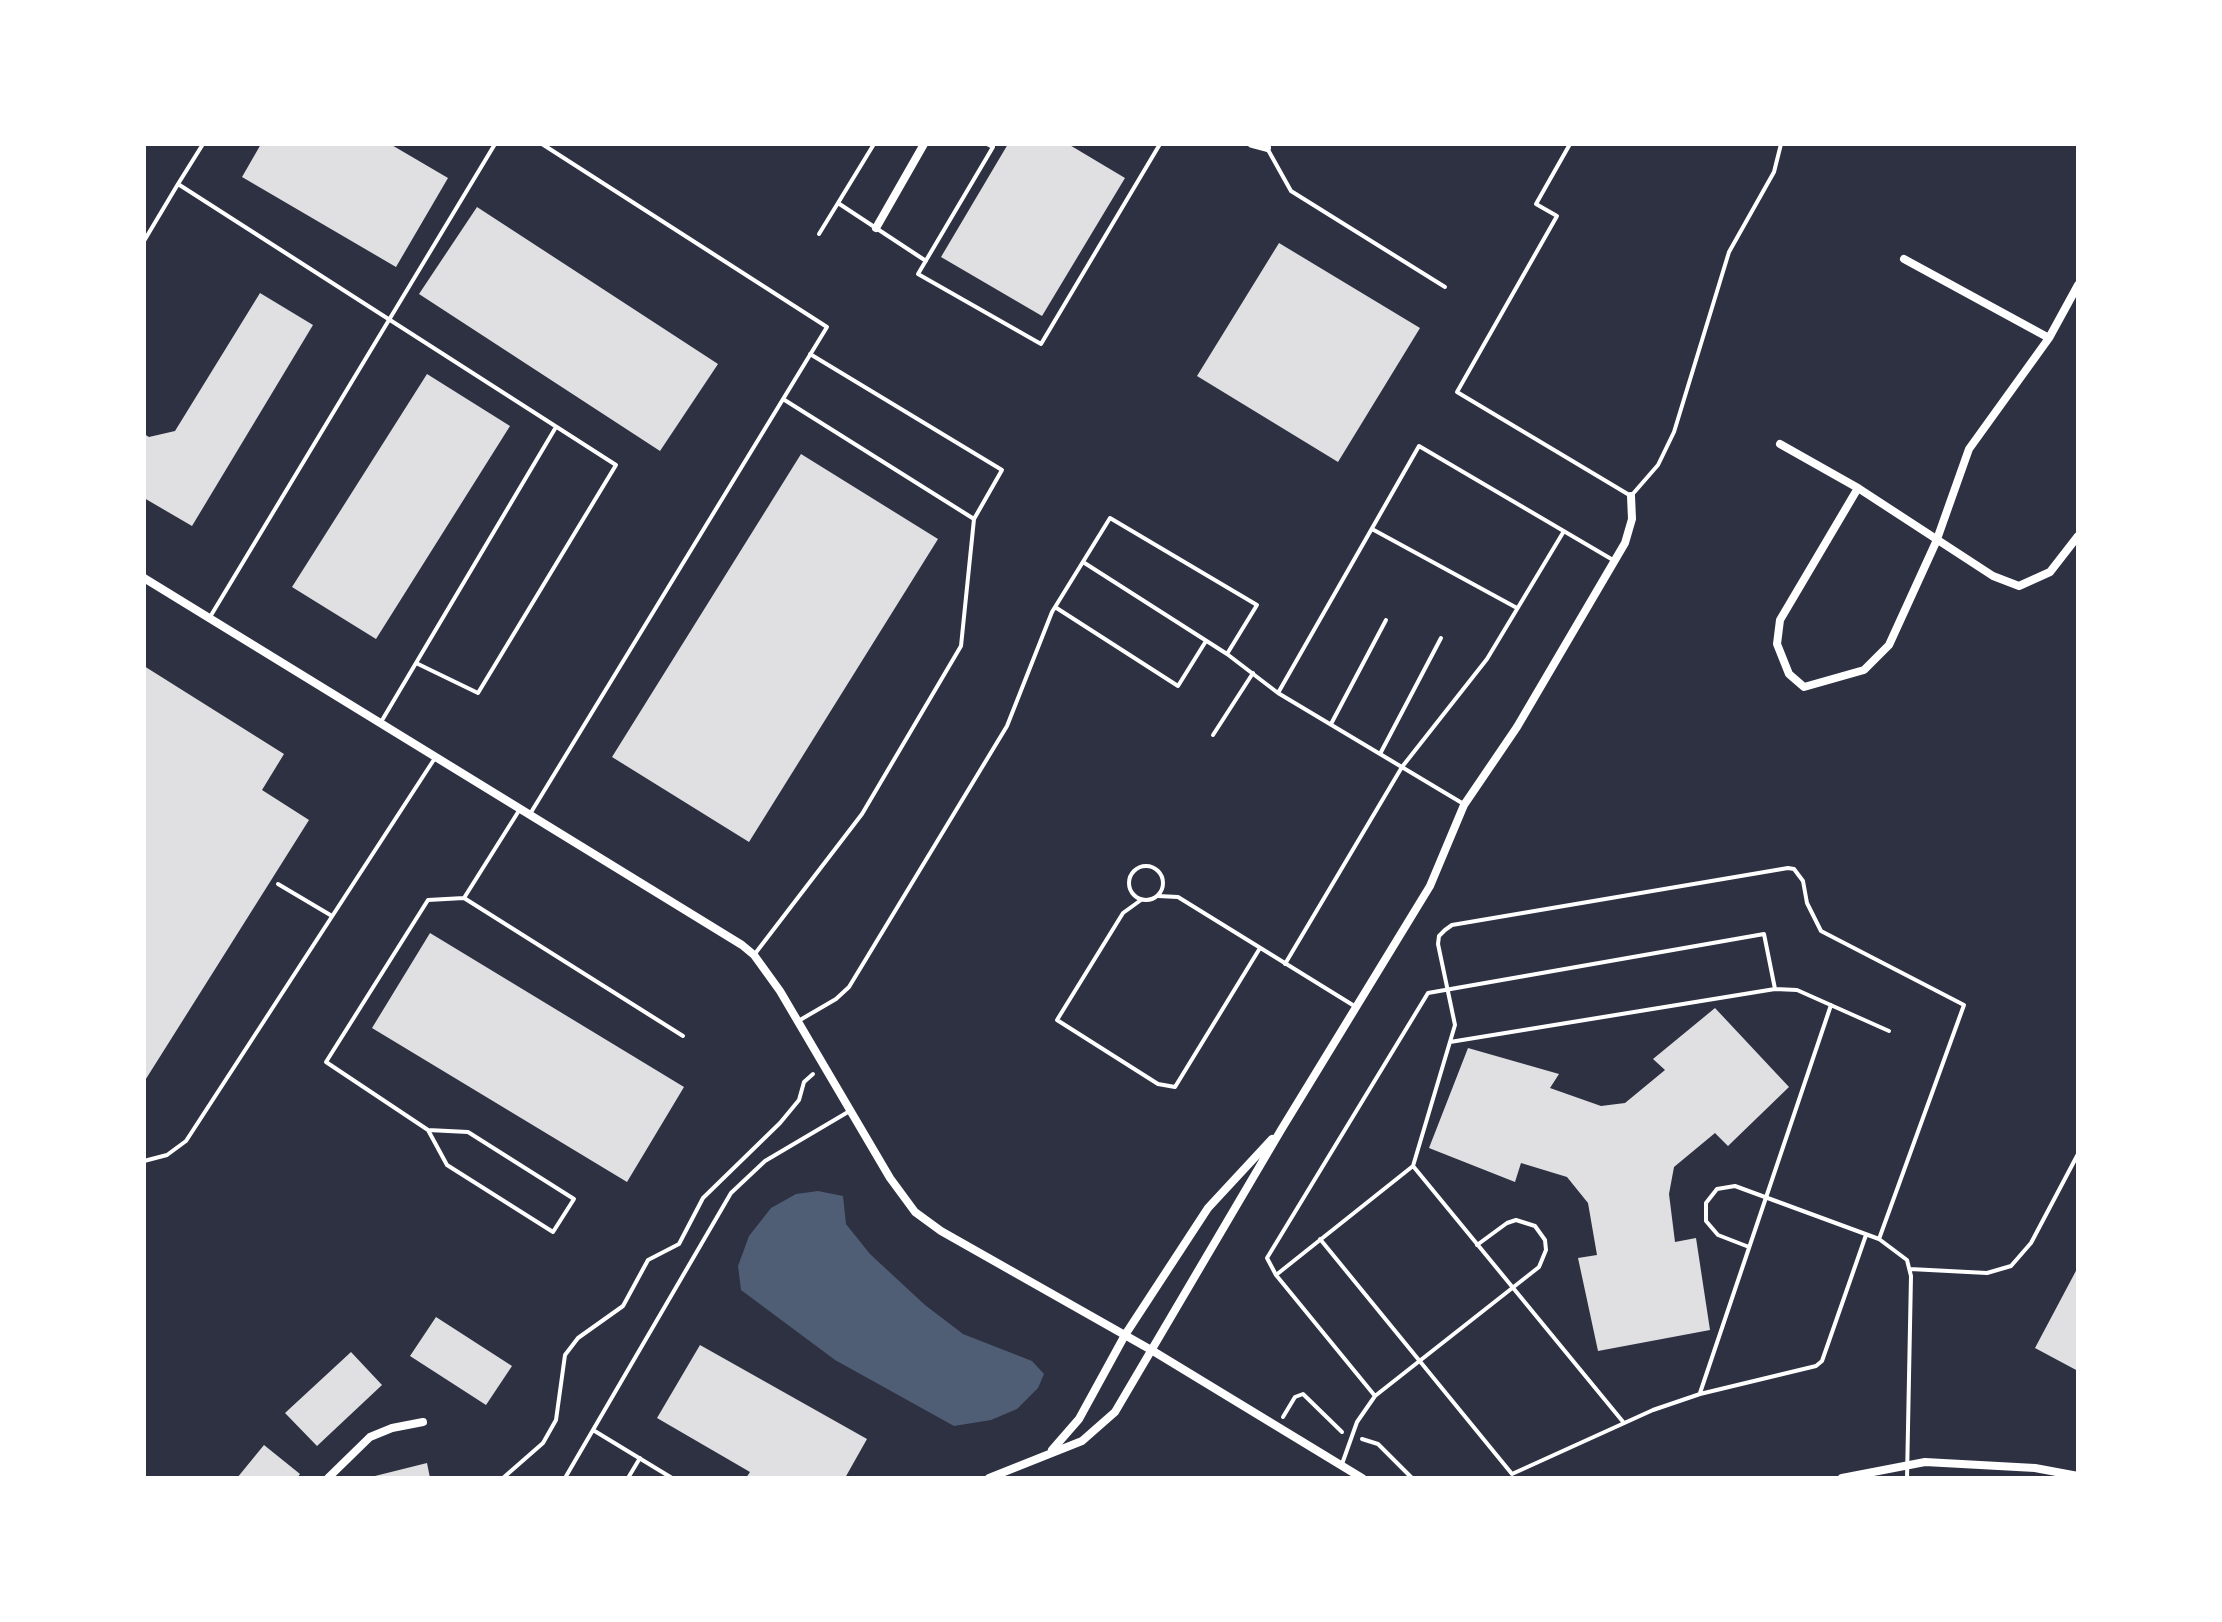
<!DOCTYPE html>
<html>
<head>
<meta charset="utf-8">
<style>
	body { margin:0 }
	#map { position:relative; width:2222px; height:1622px; overflow:hidden; background:#2d3142; font-family:"PT Sans",sans-serif }
	canvas { display:block }
	.frame { position:absolute; inset:0; border:146px solid #fff; pointer-events:none }
</style>
</head>
<body>
<div id="map">
<canvas width="2222" height="1622"></canvas>
<div class="frame"></div>
</div>
<script>
const ctx = document.querySelector('canvas').getContext('2d');
ctx.lineJoin = 'round';
function paint(path, color) {
  ctx.fillStyle = color;
  ctx.fill(path, 'evenodd');
}
function toPath(rows) {
  const path = new Path2D();
  for (const r of rows) {
    if (r.length === 3) {
      path.moveTo(r[0] + r[2], r[1]);
      path.arc(r[0], r[1], r[2], 0, 2 * Math.PI);
      continue;
    }
    path.moveTo(r[0], r[1]);
    for (let i = 2; i < r.length; i += 2) path.lineTo(r[i], r[i + 1]);
  }
  return path;
}
function strokePath(path, color, width, dash) {
  ctx.strokeStyle = color;
  ctx.lineWidth = width;
  ctx.lineCap = dash ? 'butt' : 'round';
  ctx.setLineDash(dash || []);
  ctx.stroke(path);
}
const water = toPath([
	[818,1191,843,1196,846,1224,870,1254,925,1305,963,1334,1032,1361,1044,1374,1038,1388,1017,1409,991,1420,954,1426,835,1360,741,1290,738,1266,749,1236,771,1208,796,1194]
]);
const building = toPath([
	[261,144,390,144,448,178,396,267,242,177],
	[1008,144,1068,144,1125,178,1042,316,941,257],
	[477,207,718,364,660,451,419,294],
	[1279,243,1420,328,1338,462,1197,376],
	[260,293,313,325,192,526,144,498,144,434,149,437,175,431],
	[427,374,510,426,376,639,292,587],
	[801,454,938,539,749,842,612,757],
	[144,666,284,754,262,790,309,820,144,1082],
	[430,933,684,1087,627,1182,372,1028],
	[1715,1008,1789,1087,1728,1146,1715,1133,1674,1167,1669,1194,1675,1242,1696,1238,1710,1330,1598,1351,1578,1258,1597,1255,1588,1203,1567,1177,1521,1163,1515,1182,1429,1148,1468,1048,1559,1074,1550,1088,1601,1106,1625,1103,1665,1070,1653,1059],
	[2078,1267,2078,1371,2035,1348],
	[436,1317,512,1366,486,1405,410,1356],
	[700,1345,867,1439,845,1478,746,1478,750,1472,657,1418],
	[351,1352,382,1385,317,1446,285,1413],
	[264,1445,300,1474,297,1478,237,1478],
	[427,1463,430,1478,371,1478,371,1477]
]);
const path = toPath([
	[1283,1417,1295,1397,1303,1394,1342,1432],
	[1362,1439,1378,1444,1412,1478],
	[503,1478,543,1443,556,1420,565,1355,578,1338,623,1306,648,1260,679,1244,703,1198,780,1123,799,1100,804,1082,813,1074]
]);
const service = toPath([
	[874,144,838,203,926,261],
	[987,144,993,147,918,274,1041,344,1160,144],
	[1570,144,1536,204,1557,216,1457,392,1631,496,1658,465,1674,432,1729,252,1774,172,1781,144],
	[1267,148,1291,191,1445,287],
	[178,184,203,144],
	[819,234,838,203],
	[144,241,178,184,616,465,478,693,416,663],
	[783,399,974,519],
	[1372,529,1517,608],
	[1083,562,1227,654,1278,693,1462,803],
	[1055,607,1178,686,1206,641],
	[210,617,495,144],
	[1278,693,1419,446,1613,560],
	[381,722,556,427],
	[1331,724,1386,620],
	[1213,735,1253,673],
	[1380,754,1441,638],
	[520,809,464,898,683,1036],
	[530,814,827,327,542,144],
	[1146,883,17],
	[278,884,332,916],
	[1158,896,1178,897,1356,1007],
	[1141,900,1123,913,1057,1020,1158,1084,1175,1087,1260,948],
	[754,955,862,814,961,646,974,519,1002,470,810,354],
	[1285,964,1402,767,1487,659,1564,531],
	[1775,989,1797,990,1889,1031],
	[800,1020,836,999,849,987,1007,726,1052,612,1110,518,1257,605,1227,654],
	[428,1130,468,1132,574,1199,553,1232,447,1165,428,1130,326,1062,428,900,464,898],
	[144,1161,167,1155,186,1141,435,758],
	[1413,1166,1624,1423],
	[1320,1239,1512,1474,1653,1410,1700,1394,1816,1366,1822,1361,1866,1235],
	[1749,1247,1718,1235,1706,1221,1706,1203,1717,1189,1735,1186,1879,1239,1907,1260,1911,1276,1907,1478],
	[1910,1269,1987,1273,2011,1266,2031,1243,2078,1154],
	[1276,1275,1413,1166,1455,1025,1438,944,1439,936,1445,930,1452,925,1788,868,1794,869,1803,881,1807,903,1821,931,1964,1005,1879,1239],
	[1700,1393,1831,1005],
	[1375,1396,1276,1275,1267,1258,1428,993,1764,934,1775,989,1450,1042],
	[593,1430,672,1478],
	[1342,1464,1357,1422,1375,1396,1539,1267,1546,1250,1545,1240,1535,1226,1516,1220,1507,1223,1477,1245],
	[565,1478,731,1193,765,1161,848,1112],
	[628,1478,640,1458]
]);
const minor = toPath([
	[1252,144,1267,148],
	[876,228,924,144],
	[1904,259,2049,338],
	[1780,444,1858,488,1993,576,2019,586,2050,572,2078,536],
	[1858,488,1780,620,1777,644,1789,674,1804,687,1864,670,1889,645,1936,542,1969,449,2049,338,2078,285],
	[144,578,742,945,754,955,780,991,890,1178,915,1212,941,1231,1153,1351,1362,1478],
	[1052,1450,1079,1419,1125,1335,1208,1208,1272,1139],
	[328,1478,370,1437,392,1428,423,1422],
	[989,1478,1082,1441,1115,1412,1281,1130,1430,886,1464,805,1517,727,1625,543,1632,519,1631,496],
	[1842,1478,1925,1462,2035,1468,2078,1476]
]);
paint(water, '#4f5d75');
paint(building, '#e0e0e3');
strokePath(path, '#fff', 4);
strokePath(service, '#fff', 4);
strokePath(minor, '#fff', 8);
</script>
</body>
</html>
